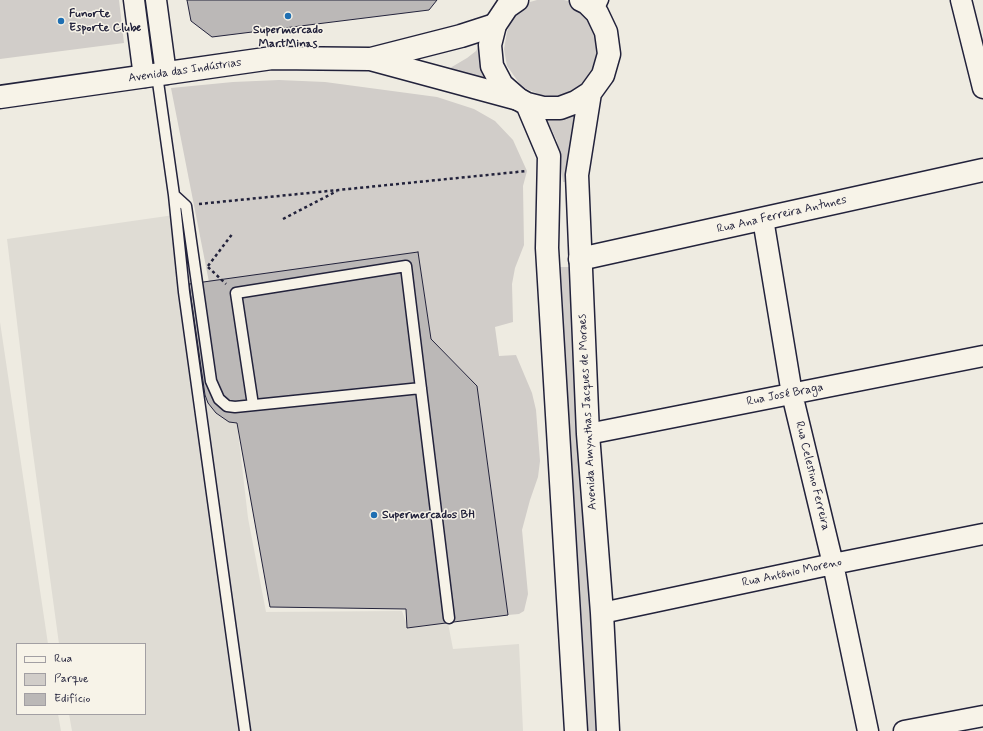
<!DOCTYPE html>
<html>
<head>
<meta charset="utf-8">
<style>
	body { margin:0 }
	#map { position:relative; width:983px; height:731px; overflow:hidden; background:#eeebe1; font-family:Mynerve,sans-serif }
	canvas { display:block }
	.legend { position:absolute; left:16px; top:643px; width:130px; height:72px; box-sizing:border-box; background:#f7f3e8; border:1px solid #a29fa3; margin:0; padding:5px 7px; list-style:none; font-size:12px; color:#22223b }
	.legend li { display:flex; align-items:center; gap:8px; height:20px }
	.legend b { width:20px; border:1px solid #a29fa3 }
</style>
</head>
<body>
<div id="map">
<canvas width="983" height="731"></canvas>
<ul class="legend">
<li><b style="height:5px;background:#f7f3e8"></b>Rua</li>
<li><b style="height:11px;background:#d1cdc9"></b>Parque</li>
<li><b style="height:11px;background:#bbb8b7"></b>Edifício</li>
</ul>
</div>
<script>
const ctx = document.querySelector('canvas').getContext('2d');
ctx.lineJoin = 'round';
function paint(path, color) {
  ctx.fillStyle = color;
  ctx.fill(path, 'evenodd');
}
function toPath(rows) {
  const path = new Path2D();
  for (const r of rows) {
    path.moveTo(r[0], r[1]);
    for (let i = 2; i < r.length; i += 2) path.lineTo(r[i], r[i + 1]);
  }
  return path;
}
function strokePath(path, color, width, dash) {
  ctx.strokeStyle = color;
  ctx.lineWidth = width;
  ctx.lineCap = dash ? 'butt' : 'round';
  ctx.setLineDash(dash || []);
  ctx.stroke(path);
}
function write(font, color, halo, rows, align = 'center') {
  ctx.font = font + ' Mynerve,sans-serif';
  ctx.lineWidth = 3;
  ctx.setLineDash([]);
  ctx.textBaseline = 'middle';
  ctx.strokeStyle = halo;
  ctx.fillStyle = color;
  for (const [text, x, y, turn = 0] of rows) {
    ctx.save();
    ctx.translate(x, y);
    ctx.rotate((+turn || 0) * Math.PI / 180);
    ctx.textAlign = isNaN(turn) ? turn : align;
    if (halo) ctx.strokeText(text, 0, 0);
    ctx.fillText(text, 0, 0);
    ctx.restore();
  }
}
const built = toPath([
	[181,214,203,395,216,413,229,422,237,423,248,518,266,612,402,611,408,628,448,623,453,649,519,644,523,731,72,731,69,714,145,714,145,644,59,644,30,431,7,239],
	[0,322,48,644,17,644,17,714,58,714,61,731,0,731]
]);
const green = toPath([
	[0,0,119,0,124,43,0,59],
	[537,0,564,0,572,2,593,17,602,37,595,71,583,85,560,97,541,95,522,87,507,66,504,49,507,32,513,14,530,2],
	[478,47,482,71,490,84,445,71,467,58,476,51],
	[279,80,325,82,437,97,474,109,495,121,513,140,527,171,523,186,524,245,515,268,512,284,513,322,495,327,499,356,516,355,532,393,536,410,540,461,538,477,530,500,522,530,528,594,524,611,519,614,508,615,477,386,431,339,418,252,209,282,171,88,233,82],
	[576,111,571,140,566,182,563,182,557,141,544,114],
	[555,267,570,267,598,731,585,731]
]);
const building = toPath([
	[187,0,437,0,429,10,212,37,191,21,187,0],
	[418,252,431,339,477,386,508,615,407,628,406,609,270,607,237,423,229,422,216,413,208,403,205,395,189,284,418,252]
]);
const path = toPath([
	[199,204,527,171],
	[283,219,337,191],
	[208,266,233,233],
	[208,267,226,284]
]);
const service = toPath([
	[597,13,603,0],
	[157,75,174,195,184,292,245,731],
	[174,195,186,206,211,381,219,399,227,406,235,407,421,388],
	[253,405,236,293,406,266,449,618]
]);
const minor = toPath([
	[134,0,144,77],
	[156,0,166,74],
	[961,0,983,88],
	[763,219,792,394,833,564,868,731],
	[588,434,983,356],
	[602,613,833,564,983,534],
	[904,731,983,716]
]);
const tertiary = toPath([
	[580,259,983,170]
]);
const secondary = toPath([
	[371,59,461,36,495,25],
	[0,97,272,58,370,59,518,99]
]);
const primary = toPath([
	[517,0,507,7,495,25,490,45,492,66,502,85,518,99,527,104,543,108,560,108,576,102,590,93,603,75,609,54,606,32,597,13,587,3,581,0],
	[590,93,577,175,588,434,602,613,608,731],
	[527,104,549,156,547,248,576,731]
]);
const markers = [
	[288,16,4,"#1f6fb2"],
	[61,21,4,"#1f6fb2"],
	[374,515,4,"#1f6fb2"]
];
const poiNames = [
	["Funorte",69,14],
	["Esporte Clube",69,28],
	["Supermercado",288,30,"center"],
	["MartMinas",288,44,"center"],
	["Supermercados BH",382,515]
];
const streetNames = [
	["Avenida das Indústrias",185,71,-8],
	["Rua Ana Ferreira Antunes",782,215,-13],
	["Rua José Braga",785,395,-11],
	["Avenida Amynthas Jacques de Moraes",588,412,-93],
	["Rua Celestino Ferreira",812,476,76],
	["Rua Antônio Moreno",792,573,-12]
];
paint(built, '#dfdcd4');
paint(green, '#d1cdc9');
paint(building, '#bbb8b7');
strokePath(building, '#22223b', 1);
strokePath(service, '#22223b', 13);
strokePath(minor, '#22223b', 23);
strokePath(tertiary, '#22223b', 25);
strokePath(secondary, '#22223b', 25);
strokePath(primary, '#22223b', 25);
strokePath(path, '#22223b', 2.5, [3, 3]);
strokePath(service, '#f7f3e8', 10);
strokePath(minor, '#f7f3e8', 20);
strokePath(tertiary, '#f7f3e8', 22);
strokePath(secondary, '#f7f3e8', 22);
strokePath(primary, '#f7f3e8', 22);
for (const [x, y, r, color] of markers) {
  const dot = new Path2D();
  dot.arc(x, y, r, 0, 2 * Math.PI);
  ctx.fillStyle = color;
  ctx.fill(dot);
  strokePath(dot, '#f7f3e8', 1.5);
}
write('bold 12px', '#22223b', '#f7f3e8', poiNames, 'left');
write('12px', '#22223b', '#f7f3e8', streetNames);
</script>
</body>
</html>
